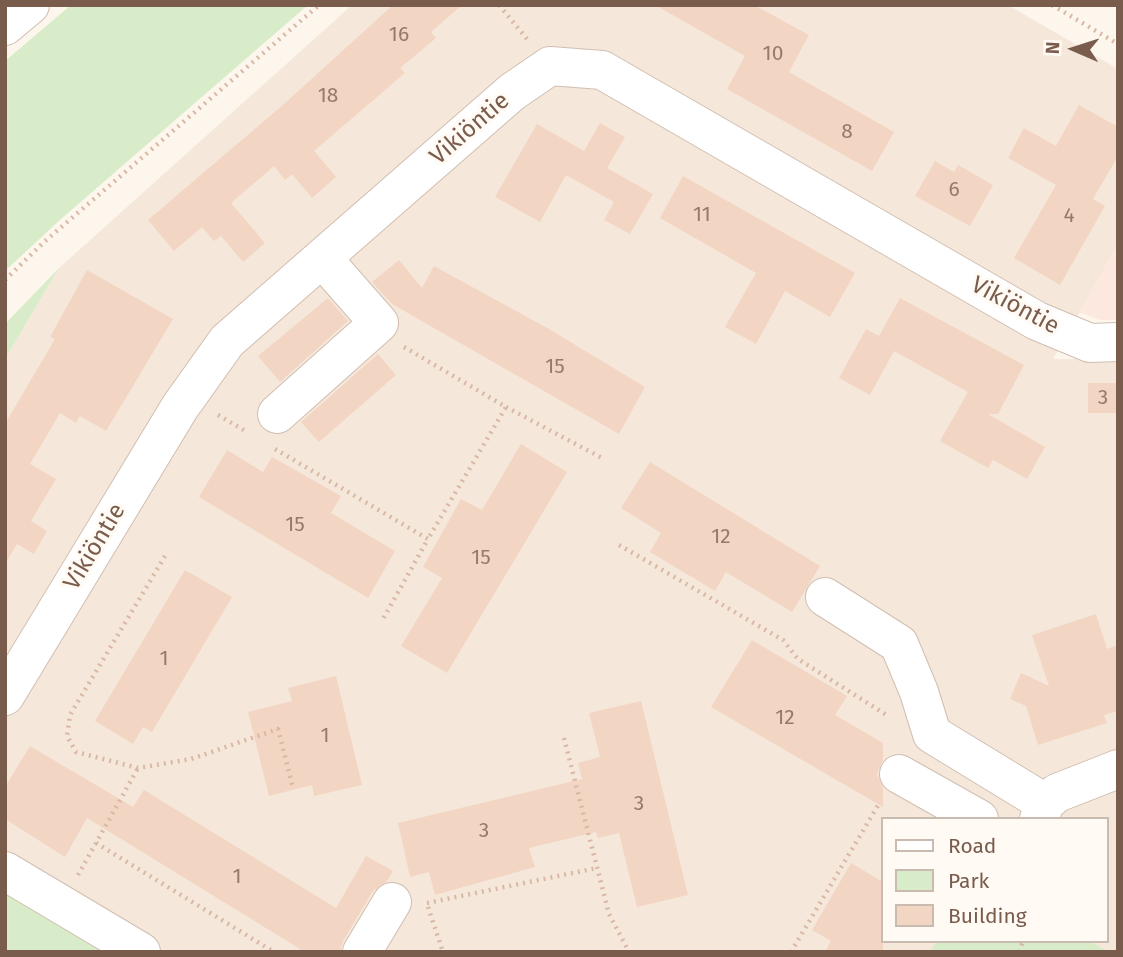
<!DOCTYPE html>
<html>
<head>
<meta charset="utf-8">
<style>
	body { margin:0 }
	#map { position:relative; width:1123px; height:957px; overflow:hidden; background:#fdf6ec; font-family:"Fira Sans",sans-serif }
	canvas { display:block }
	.frame { position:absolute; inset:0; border:7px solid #7a5c4d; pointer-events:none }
	.legend { position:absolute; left:881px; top:817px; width:228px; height:126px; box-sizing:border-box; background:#fffaf3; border:2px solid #cabbb1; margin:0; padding:9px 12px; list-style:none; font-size:21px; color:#7a5c4d }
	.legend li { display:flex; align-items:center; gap:14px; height:35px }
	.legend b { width:35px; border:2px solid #cabbb1 }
	.north { position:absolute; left:1039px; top:14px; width:70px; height:70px; -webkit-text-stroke:5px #fffaf3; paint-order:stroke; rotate:273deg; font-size:19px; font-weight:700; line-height:28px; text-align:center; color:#7a5c4d }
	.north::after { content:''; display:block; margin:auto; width:24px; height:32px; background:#7a5c4d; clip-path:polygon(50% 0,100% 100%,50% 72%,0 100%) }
</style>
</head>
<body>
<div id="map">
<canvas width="1123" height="957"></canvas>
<div class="frame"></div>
<ul class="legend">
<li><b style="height:9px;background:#fff"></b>Road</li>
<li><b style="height:19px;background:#d8ecc9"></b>Park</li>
<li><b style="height:19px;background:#f3d5c3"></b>Building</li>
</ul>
<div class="north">N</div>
</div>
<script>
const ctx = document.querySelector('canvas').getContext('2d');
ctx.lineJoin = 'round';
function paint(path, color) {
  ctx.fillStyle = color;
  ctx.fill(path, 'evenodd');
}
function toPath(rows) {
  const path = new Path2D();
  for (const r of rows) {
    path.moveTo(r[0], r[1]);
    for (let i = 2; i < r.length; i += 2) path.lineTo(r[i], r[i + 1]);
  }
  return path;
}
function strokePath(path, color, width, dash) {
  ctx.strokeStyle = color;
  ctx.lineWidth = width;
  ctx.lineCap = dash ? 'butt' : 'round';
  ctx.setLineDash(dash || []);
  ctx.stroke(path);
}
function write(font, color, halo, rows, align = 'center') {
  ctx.font = font + ' "Fira Sans",sans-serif';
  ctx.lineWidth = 6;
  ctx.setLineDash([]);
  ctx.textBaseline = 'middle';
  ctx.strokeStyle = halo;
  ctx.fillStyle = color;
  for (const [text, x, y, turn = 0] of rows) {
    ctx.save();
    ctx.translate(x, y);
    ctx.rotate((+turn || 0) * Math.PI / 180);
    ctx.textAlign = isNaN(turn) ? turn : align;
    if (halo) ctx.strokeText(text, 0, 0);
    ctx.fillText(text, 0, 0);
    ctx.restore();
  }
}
const residential = toPath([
	[352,5,1008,5,1118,69,1118,245,1053,359,1118,359,1118,952,1109,952,1090,941,1107,941,1107,819,883,819,883,941,937,941,930,952,109,952,5,891,5,359,59,268]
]);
const commercial = toPath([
	[1118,245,1118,320,1100,320,1079,312]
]);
const green = toPath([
	[71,5,308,5,61,219,5,271,5,61],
	[59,268,5,359,5,324],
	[5,891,109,952,5,952],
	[937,941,1090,941,1109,952,930,952]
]);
const building = toPath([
	[393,5,462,5,431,32,436,38,400,68,405,73,314,151,336,177,312,198,292,174,285,180,274,166,231,203,265,243,243,262,221,236,214,241,202,227,174,251,148,220,284,104],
	[655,5,754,5,809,35,789,72,894,132,872,171,727,89,745,56],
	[1079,105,1118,127,1118,156,1093,199,1105,206,1060,285,1014,258,1056,185,1008,158,1024,128,1056,146],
	[600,123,625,137,607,168,653,194,630,234,604,220,614,202,566,175,540,222,495,197,537,124,584,151],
	[935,161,954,172,958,165,993,185,970,226,915,196],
	[683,176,855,273,830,317,785,291,756,344,725,327,756,273,660,218],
	[399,260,422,288,434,266,549,329,645,387,619,434,392,304,372,282],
	[87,270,173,319,106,431,80,416,76,423,60,413,30,464,56,479,31,521,47,531,34,554,17,544,5,564,5,424,55,339,50,337],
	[328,298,348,321,280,382,258,356],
	[900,298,1024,365,998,414,988,414,1045,447,1027,479,993,460,988,468,940,441,968,392,894,351,870,395,839,378,866,329,879,336],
	[378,354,396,375,319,442,301,422],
	[1088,383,1118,383,1118,413,1088,413],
	[521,444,567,472,447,673,401,646,442,578,423,567,461,499,482,510],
	[227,450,263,472,272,457,341,496,331,513,395,551,368,598,199,497],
	[650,462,820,566,792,612,726,572,715,591,650,552,661,533,621,508],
	[185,570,232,597,152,732,143,727,133,744,95,721],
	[1096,614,1107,649,1118,645,1118,711,1104,715,1107,723,1038,745,1026,706,1010,699,1021,673,1049,686,1032,635],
	[752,640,847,696,835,715,883,743,883,760,877,774,883,788,883,807,711,707],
	[336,676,362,785,314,796,312,785,269,796,248,712,292,701,288,688],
	[641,701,688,895,637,907,619,833,598,838,596,832,529,848,535,867,435,895,429,872,410,877,398,823,582,779,578,763,600,757,589,713],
	[30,746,133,807,144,790,336,908,366,856,393,871,387,881,373,891,343,941,340,952,305,952,87,818,65,857,5,819,5,787],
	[851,863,883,882,883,952,825,952,831,941,812,930]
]);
const path = toPath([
	[499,5,527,39],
	[1052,5,1118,44],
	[5,280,44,242,319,5],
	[404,347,506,407,428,539],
	[506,407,604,459],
	[218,415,247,432],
	[275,449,428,539,383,619],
	[619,545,783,640,798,659,888,716],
	[165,556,70,715,67,736,76,752,138,768,191,759,278,729,293,788],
	[564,738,609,914,629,952],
	[96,843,274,952],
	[78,875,138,768],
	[427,903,597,868],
	[428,907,443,952],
	[791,952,880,802],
	[1019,952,1023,941]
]);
const minor = toPath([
	[5,26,30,5],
	[277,414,379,323,322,258],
	[825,597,899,644,919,692,932,734,1045,803],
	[5,696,180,407,227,341,512,92,550,66,602,70,1037,321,1090,343,1118,342],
	[899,774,979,819],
	[1039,819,1045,803,1057,793,1118,769],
	[5,871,141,952],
	[362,952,392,902]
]);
const numberNames = [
	["16",399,35],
	["10",773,54],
	["18",328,96],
	["8",847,132],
	["6",954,190],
	["11",702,215],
	["4",1069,216],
	["15",555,367],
	["3",1103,398],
	["15",295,525],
	["12",721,537],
	["15",481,558],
	["1",164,659],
	["12",785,718],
	["1",325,736],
	["3",639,804],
	["3",484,831],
	["1",237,877]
];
const streetNames = [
	["Vikiöntie",470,129,-41],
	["Vikiöntie",1015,306,28],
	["Vikiöntie",95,547,-59]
];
paint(residential, '#f5e8da');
paint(commercial, '#fde8e0');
paint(green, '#d8ecc9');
paint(building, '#f3d5c3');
strokePath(minor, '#d1beb0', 40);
strokePath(path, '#d9b8a5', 4.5, [2, 5]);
strokePath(minor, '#fff', 38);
write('21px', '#987a6a', null, numberNames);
write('24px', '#7a5c4d', '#fffaf3', streetNames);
</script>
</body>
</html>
